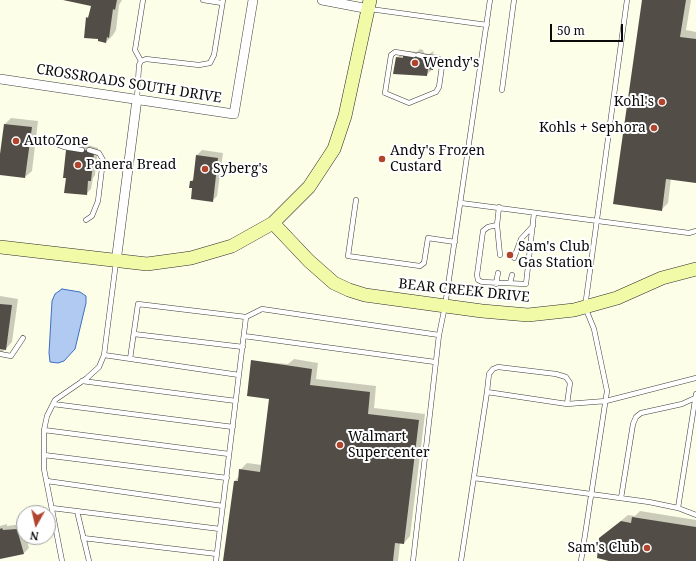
<!DOCTYPE html>
<html>
<head>
<meta charset="utf-8">
<style>
	body { margin:0 }
	#map { position:relative; width:696px; height:561px; overflow:hidden; background:#fdfee8; font-family:"Noto Serif",serif }
	canvas { display:block }
	.north { position:absolute; left:16px; top:505px; width:40px; height:40px; box-sizing:border-box; background:#fff; border:1px solid #9d9d9d; border-radius:50%; rotate:188deg; font-size:11px; font-weight:700; line-height:16px; text-align:center; color:#0a0a0a }
	.north::after { content:''; display:block; margin:auto; width:14px; height:18px; background:#b0442c; clip-path:polygon(50% 0,100% 100%,50% 72%,0 100%) }
	.scale { position:absolute; left:550px; top:24px; width:73px; height:18px; box-sizing:border-box; border:2px solid #0a0a0a; border-top:0; padding-left:5px; font-size:12px; line-height:14px; white-space:nowrap; color:#0a0a0a; -webkit-text-stroke:3px #fff; paint-order:stroke }
</style>
</head>
<body>
<div id="map">
<canvas width="696" height="561"></canvas>
<div class="north">N</div>
<div class="scale">50 m</div>
</div>
<script>
const ctx = document.querySelector('canvas').getContext('2d');
ctx.lineJoin = 'round';
function paint(path, color) {
  ctx.fillStyle = color;
  ctx.fill(path, 'evenodd');
}
function toPath(rows) {
  const path = new Path2D();
  for (const r of rows) {
    path.moveTo(r[0], r[1]);
    for (let i = 2; i < r.length; i += 2) path.lineTo(r[i], r[i + 1]);
  }
  return path;
}
function strokePath(path, color, width, dash) {
  ctx.strokeStyle = color;
  ctx.lineWidth = width;
  ctx.lineCap = dash ? 'butt' : 'round';
  ctx.setLineDash(dash || []);
  ctx.stroke(path);
}
function write(font, color, halo, rows, align = 'center') {
  ctx.font = font + ' "Noto Serif",serif';
  ctx.lineWidth = 4;
  ctx.setLineDash([]);
  ctx.textBaseline = 'middle';
  ctx.strokeStyle = halo;
  ctx.fillStyle = color;
  for (const [text, x, y, turn = 0] of rows) {
    ctx.save();
    ctx.translate(x, y);
    ctx.rotate((+turn || 0) * Math.PI / 180);
    ctx.textAlign = isNaN(turn) ? turn : align;
    if (halo) ctx.strokeText(text, 0, 0);
    ctx.fillText(text, 0, 0);
    ctx.restore();
  }
}
const water = toPath([
	[62,289,80,292,86,296,86,303,75,349,64,361,58,363,50,362,49,353,52,301,55,294,62,289]
]);
const shadow = toPath([
	[64,0,122,0,119,5,116,30,113,35,106,42,99,38,87,18,90,14,92,5],
	[643,0,691,0,686,30,696,32,696,182,671,178,668,203,661,210],
	[420,49,423,50,424,53,429,54,434,51,433,54,439,55,438,64,433,69,426,75,394,73,397,58,402,53,407,53,409,51,417,52],
	[11,118,38,121,32,171,25,177,0,174,5,124],
	[72,145,86,147,88,145,98,148,95,175,93,178,91,189,86,194,67,150],
	[202,150,223,153,217,196,212,201,193,187,191,181,194,178,197,155],
	[0,296,18,299,12,342,0,355],
	[294,359,318,363,316,379,376,386,374,408,425,414,410,536,404,543,400,543,398,561,224,561,235,481,239,476,240,470,247,463,262,465,270,398,252,361,288,364],
	[640,511,696,520,696,561,610,561,600,538,628,515,635,516],
	[7,524,7,526,22,524,24,537,26,537,29,548,24,553,0,558,0,526]
]);
const building = toPath([
	[63,0,117,0,115,10,113,9,109,38,107,37,106,43,98,41,98,39,84,38,86,17,88,18,91,6],
	[642,0,686,0,680,37,696,39,696,183,666,179,662,211,613,204],
	[414,54,426,56,435,60,433,70,428,69,427,76,393,74,396,57,403,58,403,55],
	[4,124,32,127,25,178,0,175,0,154],
	[82,149,94,153,91,181,88,181,87,195,64,193,66,178,63,178,66,150,82,152],
	[196,155,218,158,213,202,191,199,192,188,189,188,190,181,193,181],
	[0,304,12,305,6,350,0,349],
	[251,360,312,369,310,385,370,392,368,414,419,420,404,544,395,543,393,561,223,561,234,481,238,481,239,469,260,472,269,399,247,396],
	[632,517,696,527,696,561,609,561,597,558,599,538,621,521,631,523],
	[2,528,3,530,17,529,24,554,0,559,0,529]
]);
const lane = toPath([
	[203,0,222,3],
	[370,9,487,25],
	[414,55,395,52,391,55,385,93,409,103,436,92,439,87,442,66,439,59,429,57],
	[418,55,426,57],
	[141,61,135,50,143,0],
	[502,90,514,0],
	[137,99,139,65,141,61,146,59,199,65,210,63,214,55,223,0],
	[54,143,64,147,82,150],
	[356,200,348,256,420,266,424,263,428,238,455,242],
	[461,203,689,233,696,231],
	[499,207,497,225,488,227,483,231,477,275,478,280,482,282,526,284,534,213],
	[86,220,92,216,98,201,103,160,99,153,89,150],
	[497,225,500,255],
	[514,258,521,239,533,226],
	[510,283,512,275],
	[496,284,498,273],
	[134,334,243,347],
	[244,336,435,362],
	[0,354,11,356,23,338],
	[104,355,239,375],
	[130,359,138,304,246,317],
	[82,381,236,401],
	[487,392,489,374,493,369,498,367,556,374,566,377,570,383,567,404],
	[53,404,233,427],
	[44,430,229,454],
	[44,455,227,478],
	[474,478,649,502,678,508,696,515],
	[47,481,223,506],
	[621,498,633,424,636,417,641,413,682,404,695,398],
	[52,508,220,529],
	[678,508,696,394],
	[77,511,89,561],
	[83,538,217,554],
	[62,561,44,469,44,430,47,416,55,400,87,378,99,367,104,355,116,262],
	[216,561,246,317,262,309,439,335,445,306,490,0],
	[413,561,439,335],
	[461,561,487,392,567,404,606,401,696,378],
	[581,561,607,391,594,329,585,307,627,0]
]);
const street = toPath([
	[322,0,369,9],
	[0,79,234,114,253,0],
	[116,262,137,99]
]);
const secondary = toPath([
	[273,223,309,261,334,283,349,290,365,295,482,311,528,315,574,310,617,298,662,278,696,269],
	[0,247,147,264,191,258,232,246,273,223,309,187,334,149,345,116,370,0]
]);
const markers = [
	[415,63,4,"#b0442c"],
	[662,102,4,"#b0442c"],
	[654,128,4,"#b0442c"],
	[16,141,4,"#b0442c"],
	[382,159,4,"#b0442c"],
	[78,165,4,"#b0442c"],
	[205,169,4,"#b0442c"],
	[510,255,4,"#b0442c"],
	[340,445,4,"#b0442c"],
	[647,548,4,"#b0442c"]
];
const poiNames = [
	["Wendy's",423,63],
	["Kohl's",654,102,"right"],
	["Kohls + Sephora",646,128,"right"],
	["AutoZone",24,141],
	["Andy's Frozen",390,151],
	["Custard",390,167],
	["Panera Bread",86,165],
	["Syberg's",213,169],
	["Sam's Club",518,247],
	["Gas Station",518,263],
	["Walmart",348,437],
	["Supercenter",348,453],
	["Sam's Club",639,548,"right"]
];
const streetNames = [
	["CROSSROADS SOUTH DRIVE",129,84,9],
	["BEAR CREEK DRIVE",464,291,6]
];
paint(water, '#b0caf1');
strokePath(water, '#3c6ec4', 1);
paint(shadow, '#0003');
paint(building, '#524e47');
strokePath(lane, '#3d3d3d', 5.5);
strokePath(street, '#3d3d3d', 10);
strokePath(secondary, '#2c2c2c', 14);
strokePath(lane, '#fff', 4.5);
strokePath(street, '#fff', 9);
strokePath(secondary, '#f0faa7', 13);
for (const [x, y, r, color] of markers) {
  const dot = new Path2D();
  dot.arc(x, y, r, 0, 2 * Math.PI);
  ctx.fillStyle = color;
  ctx.fill(dot);
  strokePath(dot, '#fff', 1.5);
}
write('14px', '#0a0a0a', '#fff', poiNames, 'left');
write('14px', '#0a0a0a', '#fff', streetNames);
</script>
</body>
</html>
